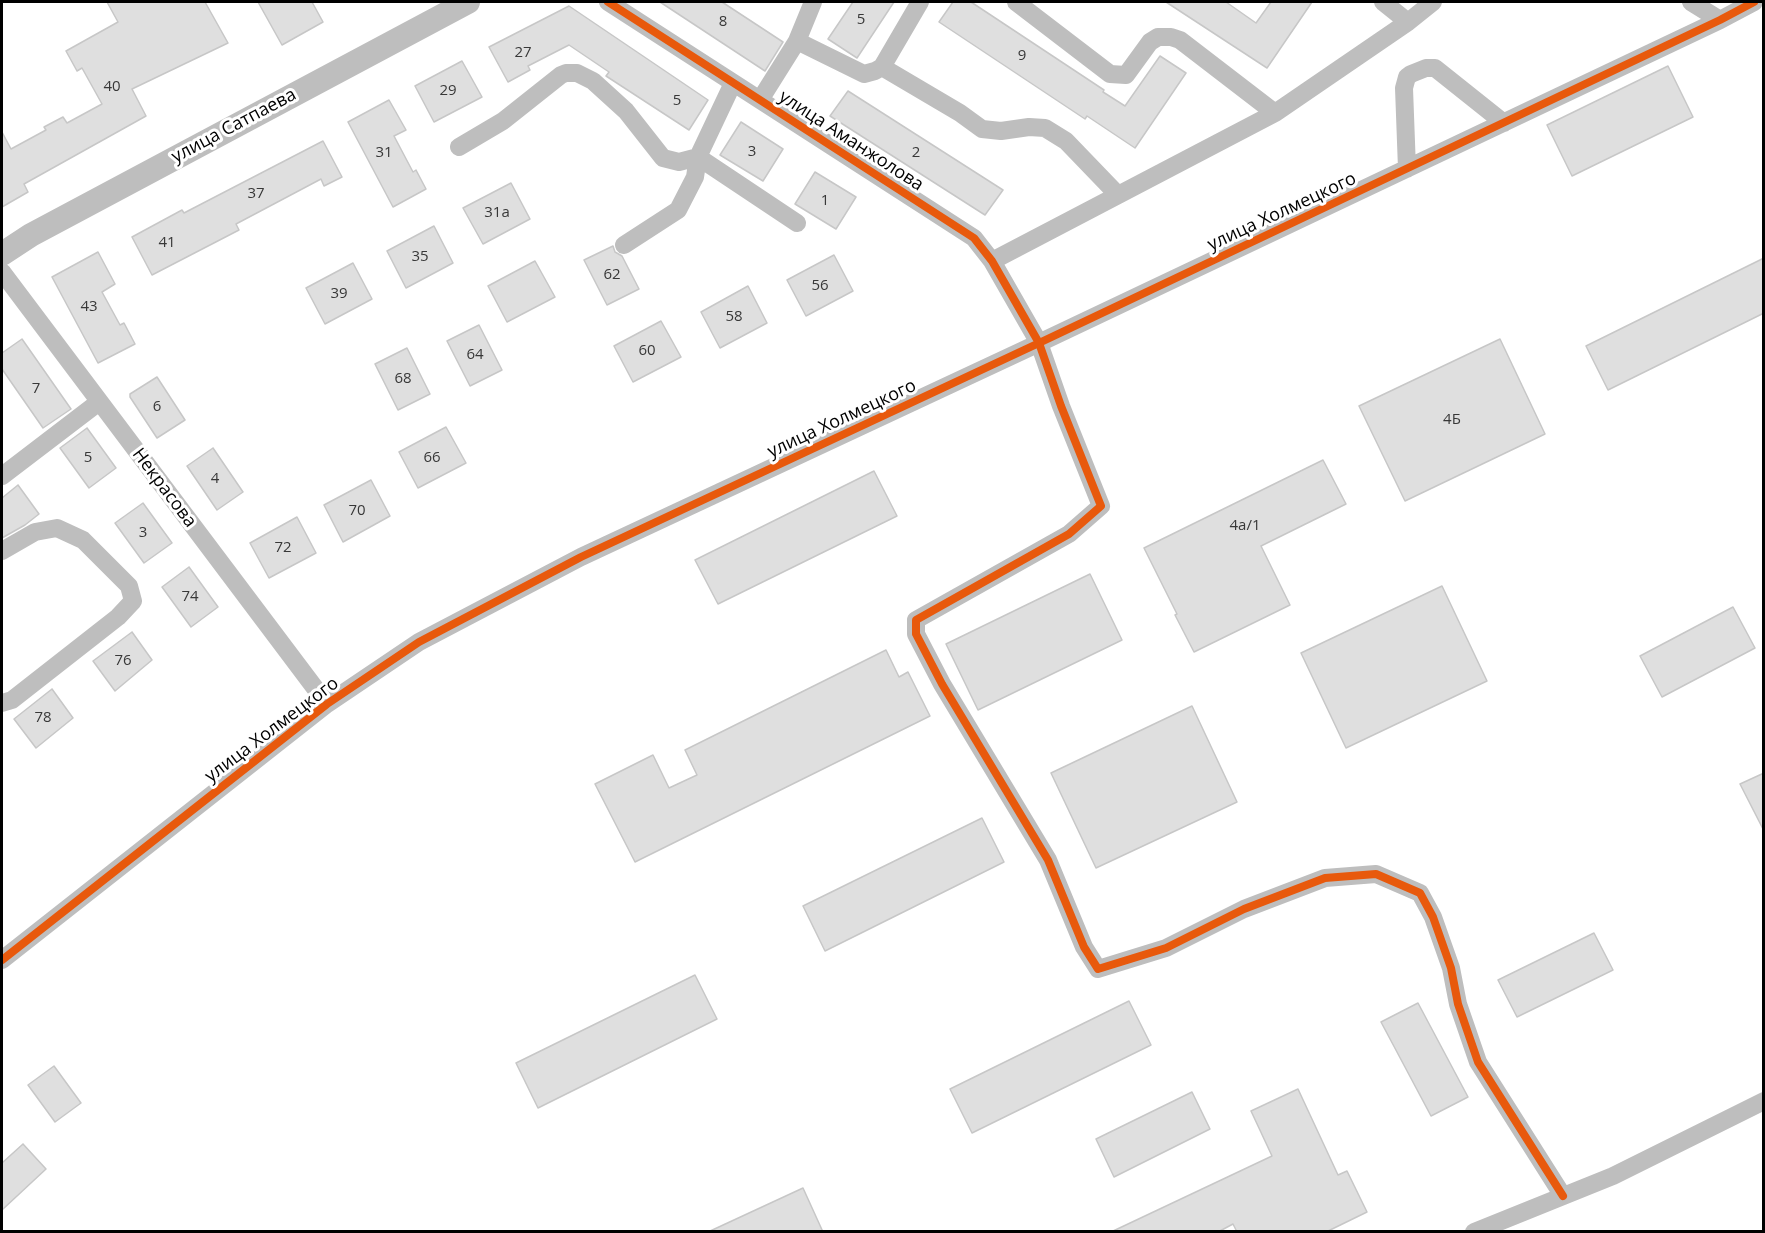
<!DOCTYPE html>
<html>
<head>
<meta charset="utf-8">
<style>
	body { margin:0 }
	#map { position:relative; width:1765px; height:1233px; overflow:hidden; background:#fff; font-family:"Open Sans",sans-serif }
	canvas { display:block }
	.frame { position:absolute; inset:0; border:3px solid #000; pointer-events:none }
</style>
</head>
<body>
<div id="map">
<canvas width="1765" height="1233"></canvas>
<div class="frame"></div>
</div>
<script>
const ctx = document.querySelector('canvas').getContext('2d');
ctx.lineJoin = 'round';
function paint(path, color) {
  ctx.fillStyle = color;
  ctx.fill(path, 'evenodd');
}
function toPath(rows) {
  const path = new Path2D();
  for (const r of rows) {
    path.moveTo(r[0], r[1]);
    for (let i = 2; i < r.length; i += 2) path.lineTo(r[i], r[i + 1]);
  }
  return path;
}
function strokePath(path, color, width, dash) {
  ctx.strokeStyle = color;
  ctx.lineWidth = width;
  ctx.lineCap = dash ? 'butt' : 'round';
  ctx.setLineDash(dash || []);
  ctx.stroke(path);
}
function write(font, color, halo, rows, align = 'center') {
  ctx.font = font + ' "Open Sans",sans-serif';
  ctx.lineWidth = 6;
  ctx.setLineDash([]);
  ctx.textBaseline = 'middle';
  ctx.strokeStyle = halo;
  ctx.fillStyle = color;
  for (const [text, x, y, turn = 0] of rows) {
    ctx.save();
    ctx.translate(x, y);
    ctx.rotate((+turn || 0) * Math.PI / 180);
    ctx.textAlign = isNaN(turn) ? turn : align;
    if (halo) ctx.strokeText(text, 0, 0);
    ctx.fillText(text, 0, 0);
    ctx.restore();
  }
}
const building = toPath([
	[107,2,205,2,228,43,132,89,146,116,24,184,28,192,2,207,2,132,11,149,46,130,44,127,63,117,67,123,102,104,82,68,77,71,66,51,118,22,107,2],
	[258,2,312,2,323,22,282,45,258,2],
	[660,2,722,2,783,42,765,71,660,2],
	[853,2,894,2,857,58,828,39,853,2],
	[953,2,971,2,1104,90,1103,92,1125,106,1160,56,1186,73,1135,148,1087,116,1085,119,939,22,953,2],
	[1166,2,1226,2,1256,23,1271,2,1312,2,1267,68,1166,2],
	[569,6,708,100,689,130,606,76,609,72,569,45,528,66,530,70,508,82,489,47,569,6],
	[462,61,482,97,434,122,415,86,462,61],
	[1668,66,1693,117,1572,176,1547,125,1668,66],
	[848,91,1003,190,985,215,830,116,848,91],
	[389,100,406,130,394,136,413,172,416,170,426,189,393,207,348,122,389,100],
	[741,122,783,149,763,181,720,155,741,122],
	[323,141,342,177,324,186,321,179,236,224,239,230,152,275,132,237,182,210,184,213,323,141],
	[815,172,856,197,836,229,795,204,815,172],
	[511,183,530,219,483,244,463,208,511,183],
	[434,226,453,263,406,288,387,251,434,226],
	[613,246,615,252,622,256,639,289,607,305,584,260,613,246],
	[98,252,115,284,102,292,120,325,124,323,135,344,98,363,52,277,98,252],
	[834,255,853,291,806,316,787,280,834,255],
	[1764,258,1764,313,1608,390,1586,346,1764,258],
	[535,261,555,297,507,322,488,286,535,261],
	[353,263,372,299,325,324,306,288,353,263],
	[748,286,767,323,720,348,701,312,748,286],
	[661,321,681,357,633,382,614,346,661,321],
	[479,325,502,370,470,386,447,341,479,325],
	[22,339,71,409,43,428,2,369,2,353,22,339],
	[1500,339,1545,434,1405,501,1359,406,1500,339],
	[407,348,430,394,398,410,375,364,407,348],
	[157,377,185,420,157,438,130,397,130,394,157,377],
	[446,427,466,463,418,488,399,452,446,427],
	[87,428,116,468,89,488,60,448,87,428],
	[213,448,243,492,217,510,187,466,213,448],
	[1323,460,1346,504,1261,546,1290,605,1194,652,1175,615,1177,614,1144,548,1323,460],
	[874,471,897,516,718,604,695,560,874,471],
	[371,480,390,516,343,542,324,505,371,480],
	[18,485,39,514,25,525,2,538,2,498,18,485],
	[143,503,172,543,144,563,115,523,143,503],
	[297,517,316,553,269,578,250,543,297,517],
	[189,567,218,607,191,627,162,587,189,567],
	[1090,574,1122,640,978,710,946,644,1090,574],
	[1442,586,1487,681,1346,748,1301,653,1442,586],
	[1733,607,1755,648,1662,697,1640,656,1733,607],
	[132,632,152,660,115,691,93,661,132,632],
	[886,650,899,677,908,672,930,716,635,862,595,784,653,755,669,788,697,775,685,750,886,650],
	[52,689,73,718,36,748,14,719,52,689],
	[1192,706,1237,802,1096,868,1051,773,1192,706],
	[1764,773,1764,831,1740,784,1764,773],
	[982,818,1004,862,825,951,803,906,982,818],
	[1594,933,1613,970,1517,1017,1498,980,1594,933],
	[695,975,717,1019,538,1108,516,1063,695,975],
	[1129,1001,1151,1045,972,1133,950,1089,1129,1001],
	[1418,1003,1468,1097,1431,1116,1381,1022,1418,1003],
	[54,1066,81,1103,55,1122,28,1085,54,1066],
	[1298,1089,1338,1175,1347,1171,1367,1212,1326,1232,1237,1232,1233,1224,1218,1232,1111,1232,1272,1156,1251,1111,1298,1089],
	[1192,1092,1210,1129,1114,1177,1096,1139,1192,1092],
	[23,1144,46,1169,2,1210,2,1163,23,1144],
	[803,1188,823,1232,708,1232,803,1188]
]);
const minor = toPath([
	[608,2,974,238,992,261,1039,343,1061,406,1101,506,1069,534,916,620,916,634,942,684,1048,860,1084,947,1098,969,1166,948,1244,909,1325,878,1376,874,1420,893,1433,917,1451,968,1458,1004,1478,1062,1563,1196],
	[1016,2,1110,74,1126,75,1150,42,1158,37,1171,37,1180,40,1275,113],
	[1383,2,1408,22],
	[1691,2,1720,20],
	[797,41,864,74,875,71,882,67,920,2],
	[882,67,960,113,982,129,1001,131,1029,127,1045,128,1066,141,1118,195],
	[760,100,797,41,813,2],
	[459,147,503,121,561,75,566,73,577,73,593,81,626,111,663,158,679,162,698,157,797,223],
	[1407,169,1404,88,1407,77,1411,74,1426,68,1435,68,1504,123],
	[624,245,678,210,695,177,698,157,733,83],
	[992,261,1275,113,1408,22,1433,2],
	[2,272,327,704],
	[2,476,99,402],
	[2,551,35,532,57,528,83,540,129,586,133,601,118,617,12,700,2,703],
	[2,960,327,704,419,642,581,557,1039,343,1720,20,1754,2],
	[1474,1232,1613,1176,1764,1101]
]);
const major = toPath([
	[2,254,31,235,468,2]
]);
const cycleway = toPath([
	[608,2,974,238,992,261,1039,343,1061,406,1101,506,1069,534,916,620,916,634,942,684,1048,860,1084,947,1098,969,1166,948,1244,909,1325,878,1376,874,1420,893,1433,917,1451,968,1458,1004,1478,1062,1563,1196],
	[2,960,327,704,419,642,581,557,1039,343,1720,20,1754,2]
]);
const numberNames = [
	["5",861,20],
	["8",723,22],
	["27",523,53],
	["9",1022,56],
	["40",112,87],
	["29",448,91],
	["5",677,101],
	["3",752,152],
	["31",384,153],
	["2",916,153],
	["37",256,194],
	["1",825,201],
	["31а",497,213],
	["41",167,243],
	["35",420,257],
	["62",612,275],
	["56",820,286],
	["39",339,294],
	["43",89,307],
	["58",734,317],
	["60",647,351],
	["64",475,355],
	["68",403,379],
	["7",36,389],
	["6",157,407],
	["4Б",1452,420],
	["5",88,458],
	["66",432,458],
	["4",215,479],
	["70",357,511],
	["4а/1",1245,526],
	["3",143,533],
	["72",283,548],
	["74",190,597],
	["76",123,661],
	["78",43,718]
];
const streetNames = [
	["улица Сатпаева",234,126,-28],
	["улица Аманжолова",851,141,33],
	["улица Холмецкого",1282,212,-25],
	["улица Холмецкого",842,419,-25],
	["Некрасова",164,488,53],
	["улица Холмецкого",272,730,-37]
];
paint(building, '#dfdfdf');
strokePath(building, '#c7c7c7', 1.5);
strokePath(minor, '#bebebe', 18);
strokePath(major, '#bebebe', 24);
strokePath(cycleway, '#e8590c', 8);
write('15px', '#383838', null, numberNames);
write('18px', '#000', '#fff', streetNames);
</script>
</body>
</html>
